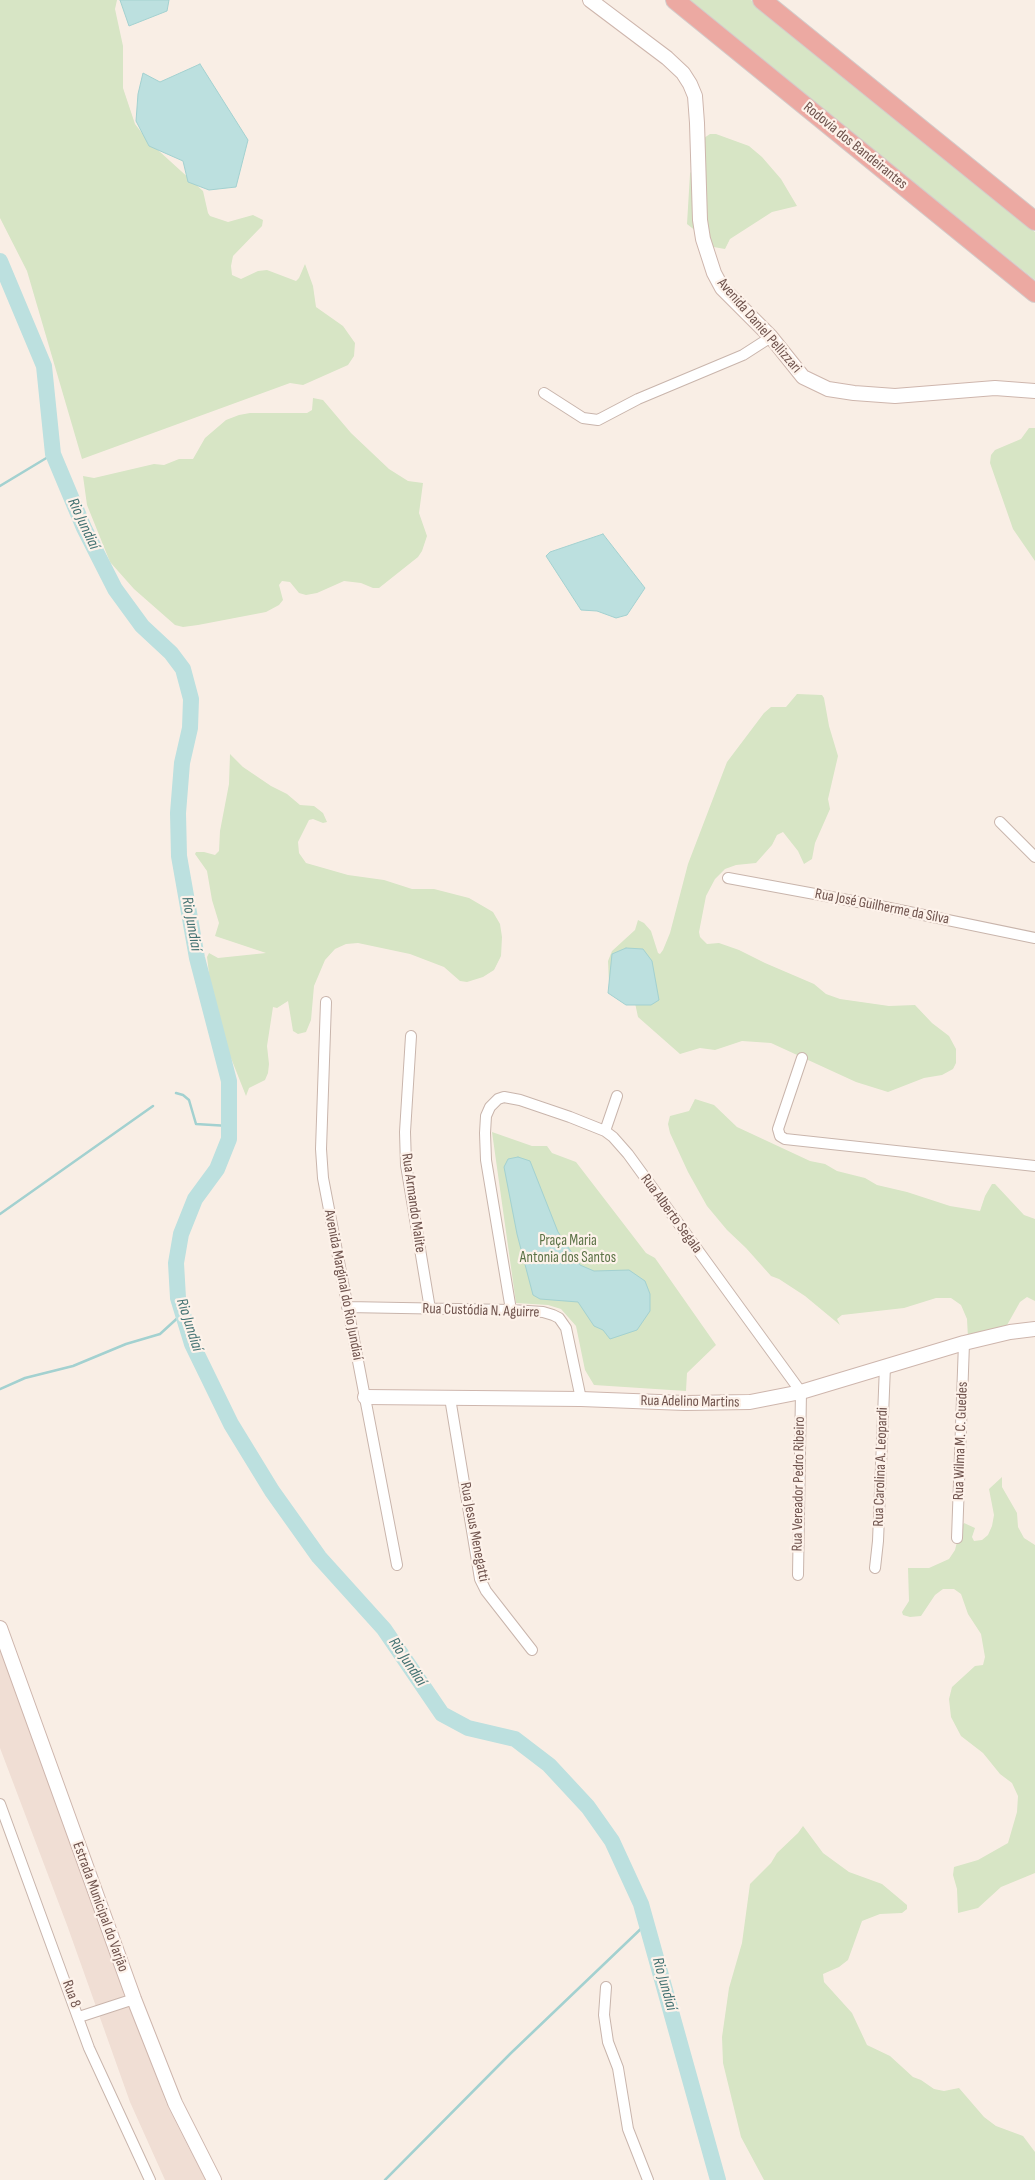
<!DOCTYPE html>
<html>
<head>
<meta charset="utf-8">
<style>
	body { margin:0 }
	canvas { display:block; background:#f9eee5 }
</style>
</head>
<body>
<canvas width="1035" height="2180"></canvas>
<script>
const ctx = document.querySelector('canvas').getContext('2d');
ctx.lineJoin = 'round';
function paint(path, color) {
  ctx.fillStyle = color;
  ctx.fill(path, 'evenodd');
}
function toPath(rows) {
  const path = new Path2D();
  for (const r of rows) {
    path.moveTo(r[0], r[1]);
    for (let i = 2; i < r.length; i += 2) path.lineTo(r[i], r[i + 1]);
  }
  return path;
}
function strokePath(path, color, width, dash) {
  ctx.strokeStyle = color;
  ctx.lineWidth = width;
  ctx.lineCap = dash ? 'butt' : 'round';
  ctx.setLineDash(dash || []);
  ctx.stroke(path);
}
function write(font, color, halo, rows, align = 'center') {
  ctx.font = font + ' "Sofia Sans Condensed",sans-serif';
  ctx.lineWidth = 4.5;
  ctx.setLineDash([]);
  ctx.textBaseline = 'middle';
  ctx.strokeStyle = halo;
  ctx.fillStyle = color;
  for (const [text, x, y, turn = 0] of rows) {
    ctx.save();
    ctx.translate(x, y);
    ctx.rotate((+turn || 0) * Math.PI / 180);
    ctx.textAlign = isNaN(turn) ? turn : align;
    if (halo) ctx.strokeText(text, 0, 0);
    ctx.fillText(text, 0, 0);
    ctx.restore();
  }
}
const residential = toPath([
	[0,1642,166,2103,205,2180,165,2180,130,2102,67,1925,0,1748]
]);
const green = toPath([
	[0,0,117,0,115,9,123,46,123,88,135,124,148,141,203,191,208,213,210,216,228,222,253,215,263,220,262,226,233,256,231,266,232,275,241,279,258,271,267,270,296,281,299,278,305,264,313,286,316,307,343,326,355,343,354,356,348,365,303,385,290,383,82,459,27,271,0,218],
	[688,0,751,0,1035,232,1035,280],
	[710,134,716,134,749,146,762,157,781,179,797,206,772,212,730,239,725,249,708,246,701,235,687,224,690,174,704,138],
	[313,398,323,400,351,433,389,469,408,481,423,483,419,513,427,536,422,551,418,557,379,588,373,588,361,583,344,581,317,593,306,595,299,593,290,582,282,581,279,585,283,600,279,605,266,612,198,625,183,627,175,625,134,589,110,562,87,505,83,476,94,478,154,464,164,465,179,459,193,459,205,438,226,420,239,415,250,413,307,413,312,410],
	[1029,428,1035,428,1035,561,1013,529,990,463,991,455,995,450,1021,439],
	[797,694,822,695,824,698,829,726,838,756,828,799,830,809,815,843,812,859,804,864,798,851,783,832,777,835,772,845,756,863,736,865,725,869,715,879,706,896,699,932,700,937,707,944,719,943,739,950,765,963,814,984,826,994,840,999,889,1006,915,1005,932,1023,949,1036,956,1049,956,1063,953,1069,942,1075,924,1078,888,1092,856,1082,771,1043,742,1041,715,1050,700,1048,680,1054,638,1017,635,1003,615,994,609,983,608,961,612,951,635,930,638,920,644,923,651,931,658,953,660,954,663,950,670,933,688,864,727,762,764,713,771,707,786,707],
	[230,754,243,767,271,786,287,794,300,805,314,806,323,813,327,822,323,823,313,819,309,820,298,842,299,853,306,863,348,875,384,880,412,889,434,889,469,898,493,912,500,924,502,937,501,956,494,970,483,977,467,982,460,981,444,967,410,954,358,943,346,944,335,949,325,960,314,986,311,1020,306,1032,298,1034,293,1031,288,1001,277,1008,273,1007,267,1046,269,1064,268,1073,265,1080,249,1088,246,1096,229,1053,211,990,207,957,209,953,218,958,266,953,215,936,219,923,212,900,207,871,195,854,196,852,204,852,215,855,219,851,220,831,229,784],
	[695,1099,714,1105,737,1127,810,1161,825,1164,837,1171,865,1178,877,1185,907,1192,950,1206,980,1211,985,1196,992,1184,995,1184,1024,1215,1035,1219,1035,1301,1027,1297,1020,1302,1002,1334,968,1338,967,1319,961,1305,951,1298,936,1298,904,1308,842,1315,837,1319,840,1325,805,1296,779,1279,771,1276,746,1248,727,1230,707,1206,688,1172,670,1133,668,1124,670,1116,689,1111],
	[492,1132,532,1146,547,1146,552,1153,576,1162,646,1253,655,1258,716,1345,687,1373,686,1391,594,1385,585,1370,576,1326,561,1309,548,1305,516,1303],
	[1002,1477,1002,1487,1017,1513,1018,1527,1024,1538,1035,1545,1035,1873,1001,1887,978,1908,958,1913,957,1889,953,1875,954,1867,978,1860,1008,1843,1017,1812,1018,1796,1012,1783,1000,1774,983,1753,961,1736,951,1717,949,1699,952,1687,975,1666,983,1665,985,1657,981,1634,968,1614,961,1594,954,1589,943,1589,935,1595,921,1616,910,1617,903,1615,902,1612,909,1601,908,1568,929,1568,949,1559,955,1550,960,1530,964,1523,975,1528,972,1537,974,1541,982,1540,988,1535,992,1526,994,1515,989,1489],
	[803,1826,823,1853,849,1872,882,1884,907,1905,907,1909,902,1913,880,1914,862,1921,848,1960,839,1967,823,1974,824,1982,852,2013,867,2045,890,2056,913,2077,921,2080,934,2089,944,2091,959,2088,984,2117,996,2126,1023,2136,1035,2152,1035,2180,764,2180,741,2137,723,2063,722,2037,729,1988,742,1943,750,1884,771,1863,777,1853,798,1833]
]);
const water = toPath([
	[120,0,169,0,167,11,129,26,120,0],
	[200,64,248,140,236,187,209,190,188,182,183,161,149,146,136,121,138,94,143,73,160,82,200,64],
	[603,534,645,588,627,615,616,618,597,611,581,610,546,556,550,552,603,534],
	[626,948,643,949,652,961,659,1000,651,1005,626,1005,608,993,612,954,626,948],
	[518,1157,530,1161,558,1232,580,1265,594,1271,629,1270,645,1281,650,1294,650,1311,637,1330,610,1339,603,1330,594,1326,578,1302,540,1299,533,1295,517,1234,504,1167,508,1159,518,1157]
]);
const stream = toPath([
	[0,486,53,454],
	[176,1093,183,1095,189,1100,196,1124,229,1126],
	[0,1214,153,1106],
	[0,1389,25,1378,73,1366,126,1344,160,1334,183,1313],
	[385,2180,511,2053,647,1923]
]);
const river = toPath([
	[0,261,44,366,53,454,84,528,115,589,142,626,171,653,183,669,191,699,190,728,182,763,178,813,179,856,197,958,229,1081,229,1139,217,1169,195,1199,181,1234,176,1263,178,1298,192,1344,231,1424,272,1491,319,1557,384,1629,442,1714,468,1728,515,1739,549,1765,588,1807,612,1841,641,1904,718,2180]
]);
const street = toPath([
	[544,393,583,418,598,420,638,399,743,355,771,337],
	[1000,822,1035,857],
	[728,878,880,906,1035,938],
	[326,1002,321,1149,323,1178,397,1565],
	[411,1036,405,1132,406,1165,430,1309],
	[802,1058,778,1129,780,1136,785,1139,1035,1166],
	[605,1131,617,1096],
	[347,1307,511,1310,543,1312,553,1315,559,1318,566,1328,581,1399],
	[511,1310,486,1160,485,1133,486,1116,490,1107,498,1099,504,1097,520,1100,570,1117,605,1131,613,1137,628,1154,801,1392,798,1575],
	[450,1398,480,1579,486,1591,532,1650],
	[957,1538,964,1343],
	[875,1568,878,1541,885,1366],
	[0,1804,89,2048,150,2180],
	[606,1987,604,2015,608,2042,618,2068,628,2129,648,2180],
	[79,2017,134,1999]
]);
const secondary = toPath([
	[590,0,667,58,683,73,690,84,695,96,697,123,700,220,703,239,714,273,722,288,771,337,803,377,828,389,854,393,895,396,995,388,1035,391],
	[365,1397,581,1399,685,1403,750,1402,801,1392,964,1343,1010,1332,1035,1329],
	[0,1628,134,1999,175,2103,214,2180]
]);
const highway = toPath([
	[675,0,1035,293],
	[762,0,1035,221]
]);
const streetNames = [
	["Rodovia dos Bandeirantes",855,146,39],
	["Avenida Daniel Pellizzari",759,326,49],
	["Rua José Guilherme da Silva",882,907,11],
	["Rua Armando Malite",413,1203,82],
	["Rua Alberto Segala",671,1214,54],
	["Avenida Marginal do Rio Jundiaí",343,1285,79],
	["Rua Custódia N. Aguirre",481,1311,2],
	["Rua Adelino Martins",690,1402,1],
	["Rua Wilma M. C. Guedes",961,1441,-88],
	["Rua Carolina A. Leopardi",881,1467,-88],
	["Rua Vereador Pedro Ribeiro",799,1484,-89],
	["Rua Jesus Menegatti",474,1532,79],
	["Estrada Municipal do Varjão",100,1907,70],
	["Rua 8",71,1994,70]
];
const parkNames = [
	["Praça Maria",568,1241],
	["Antonia dos Santos",568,1258]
];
const waterNames = [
	["Rio Jundiaí",83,524,65],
	["Rio Jundiaí",191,924,80],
	["Rio Jundiaí",189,1325,72],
	["Rio Jundiaí",407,1662,56],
	["Rio Jundiaí",664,1984,74]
];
paint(residential, '#f0ded4');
paint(green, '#d7e5c5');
paint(water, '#bce0df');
strokePath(water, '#a3d1d0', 1);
strokePath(stream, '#a3d1d0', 2.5);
strokePath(river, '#bce0df', 16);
strokePath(street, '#c9b5ac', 12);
strokePath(secondary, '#ceb6ad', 16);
strokePath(highway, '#d4cbca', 20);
strokePath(street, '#fff', 10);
strokePath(secondary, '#fff', 14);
strokePath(highway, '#eca9a2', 18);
write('15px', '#6f534d', '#fdf2ea', streetNames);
write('15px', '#5c7347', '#fdf2ea', parkNames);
write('italic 16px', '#437272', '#fdf2ea', waterNames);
</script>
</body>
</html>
